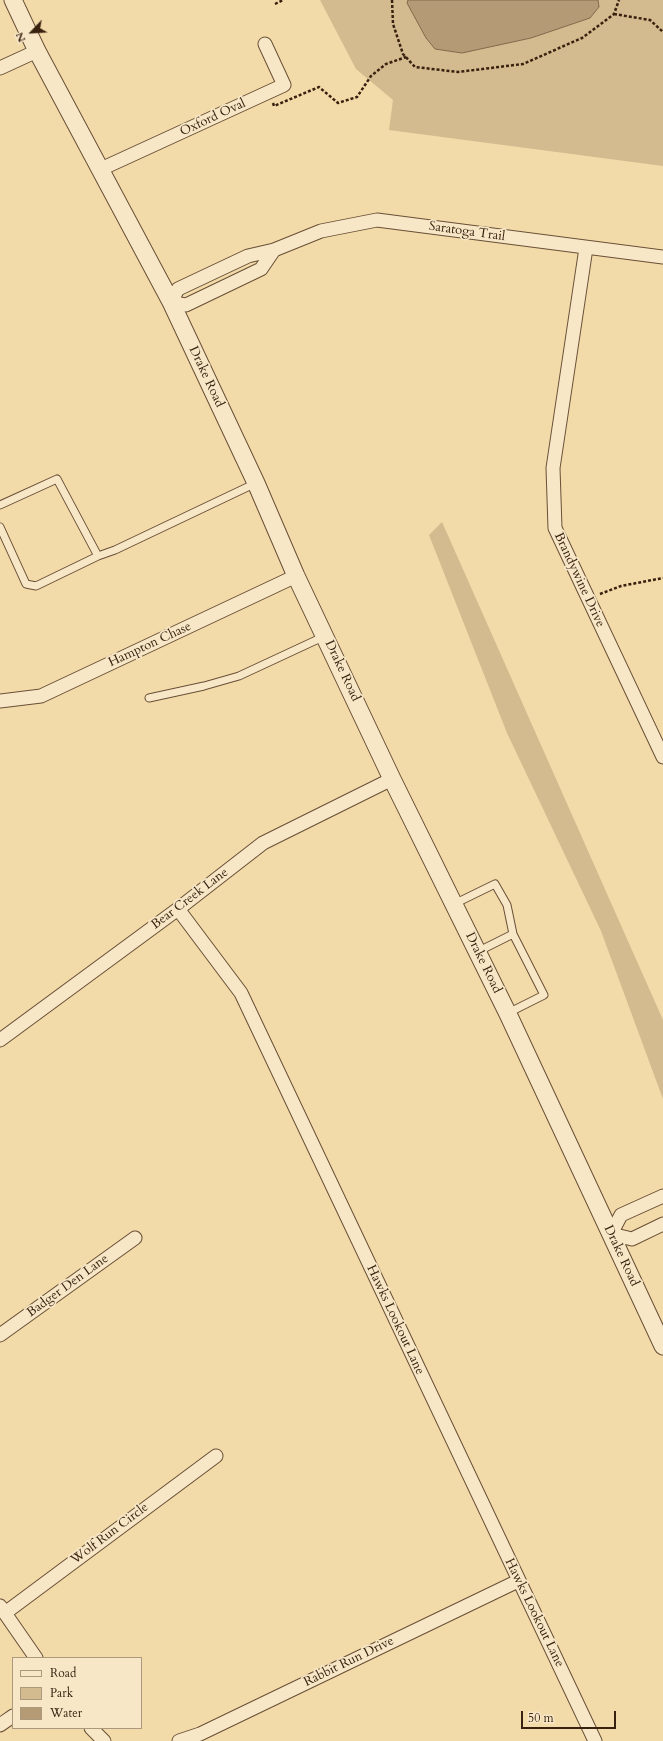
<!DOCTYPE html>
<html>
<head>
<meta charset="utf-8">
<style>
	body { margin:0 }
	#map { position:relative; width:663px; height:1741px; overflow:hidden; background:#f3daa9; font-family:Cardo,serif }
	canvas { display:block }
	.legend { position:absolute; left:12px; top:1657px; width:130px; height:72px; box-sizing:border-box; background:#f7e7c7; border:1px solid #ab987d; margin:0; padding:5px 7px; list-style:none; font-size:12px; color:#39210f }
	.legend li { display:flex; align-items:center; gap:8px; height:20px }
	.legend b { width:20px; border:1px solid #ab987d }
	.north { position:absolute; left:12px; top:12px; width:40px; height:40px; -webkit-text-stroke:3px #f7e7c7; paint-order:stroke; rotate:245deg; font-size:11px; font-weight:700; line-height:16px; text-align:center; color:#39210f }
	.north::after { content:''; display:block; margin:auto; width:14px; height:18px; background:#39210f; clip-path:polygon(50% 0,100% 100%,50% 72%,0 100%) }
	.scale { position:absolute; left:521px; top:1711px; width:95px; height:18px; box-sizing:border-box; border:2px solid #39210f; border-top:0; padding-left:5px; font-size:12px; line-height:14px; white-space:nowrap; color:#39210f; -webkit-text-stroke:3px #f7e7c7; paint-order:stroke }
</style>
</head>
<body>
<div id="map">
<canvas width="663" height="1741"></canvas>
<ul class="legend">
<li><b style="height:5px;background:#f7e7c7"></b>Road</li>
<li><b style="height:11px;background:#d3bb8f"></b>Park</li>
<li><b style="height:11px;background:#b49b75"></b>Water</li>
</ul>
<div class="north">N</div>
<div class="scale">50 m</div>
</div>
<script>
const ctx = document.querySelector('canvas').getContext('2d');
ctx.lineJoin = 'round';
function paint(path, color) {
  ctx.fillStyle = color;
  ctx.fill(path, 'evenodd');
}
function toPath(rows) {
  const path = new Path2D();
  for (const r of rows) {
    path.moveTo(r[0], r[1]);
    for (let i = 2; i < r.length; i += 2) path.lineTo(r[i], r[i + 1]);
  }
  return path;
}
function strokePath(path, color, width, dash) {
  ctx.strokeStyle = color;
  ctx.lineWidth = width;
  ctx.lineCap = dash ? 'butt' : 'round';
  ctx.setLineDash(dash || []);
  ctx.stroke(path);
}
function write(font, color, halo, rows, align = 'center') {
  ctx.font = font + ' Cardo,serif';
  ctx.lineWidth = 3.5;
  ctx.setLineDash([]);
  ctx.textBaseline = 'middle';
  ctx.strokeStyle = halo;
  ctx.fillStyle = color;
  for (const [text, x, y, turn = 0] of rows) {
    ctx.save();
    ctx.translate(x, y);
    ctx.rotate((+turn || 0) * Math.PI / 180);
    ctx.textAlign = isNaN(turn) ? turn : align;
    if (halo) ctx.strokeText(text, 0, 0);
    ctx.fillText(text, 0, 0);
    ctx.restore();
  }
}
const green = toPath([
	[320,0,663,0,663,166,389,130,393,100,356,69],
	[442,522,663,1020,663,1099,601,931,507,733,429,535]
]);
const water = toPath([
	[408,0,598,0,599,7,590,18,531,38,462,53,435,49,426,38,407,3,408,0]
]);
const path = toPath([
	[392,0,393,24,403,54,415,67,458,72,523,64,582,38,614,14,619,0],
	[275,4,283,0],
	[614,14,650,20,663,32],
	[273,103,274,106,319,87,338,103,357,97,371,76,386,64,406,57],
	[600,594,621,586,663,578]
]);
const service = toPath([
	[0,505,57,479,98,556],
	[0,527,26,584,36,586,98,556,115,550,256,483],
	[149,698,204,686,239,676,325,636],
	[454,904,495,884,507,905,513,934],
	[477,952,513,934,544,995,508,1013]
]);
const minor = toPath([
	[0,68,37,51],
	[101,169,284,85,265,44],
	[586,248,553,468,555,528,663,757],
	[274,250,261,269,186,305,171,302,178,289,248,256,274,250,321,231,377,220,663,257],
	[0,701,41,696,296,576],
	[178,909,241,993,595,1741],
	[0,1040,178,909,263,843,392,779],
	[663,1196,621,1215,611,1234,632,1239,663,1224],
	[0,1335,135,1238],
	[0,1606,36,1658],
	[5,1613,216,1456],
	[0,1725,13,1716],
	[91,1728,104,1741],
	[179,1741,200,1734,518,1581]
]);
const tertiary = toPath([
	[13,0,37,51,171,302,256,483,296,576,392,779,508,1014,663,1346]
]);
const streetNames = [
	["Oxford Oval",213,118,-25],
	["Saratoga Trail",467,232,8],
	["Drake Road",206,377,65],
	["Brandywine Drive",579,580,65],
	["Hampton Chase",150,645,-25],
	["Drake Road",342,671,65],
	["Bear Creek Lane",190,899,-37],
	["Drake Road",483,963,64],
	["Drake Road",621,1256,65],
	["Badger Den Lane",68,1286,-36],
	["Hawks Lookout Lane",395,1320,65],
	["Wolf Run Circle",110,1534,-37],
	["Hawks Lookout Lane",534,1613,64],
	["Rabbit Run Drive",349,1662,-26]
];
paint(green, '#d3bb8f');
paint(water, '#b49b75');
strokePath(water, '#836a4c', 1);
strokePath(service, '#684f36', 9);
strokePath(minor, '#684f36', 15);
strokePath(tertiary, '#684f36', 19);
strokePath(path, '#39210f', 2.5, [3, 2]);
strokePath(service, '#f7e7c7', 7);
strokePath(minor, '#f7e7c7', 13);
strokePath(tertiary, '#f7e7c7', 17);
write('13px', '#39210f', '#f7e7c7', streetNames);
</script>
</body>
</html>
